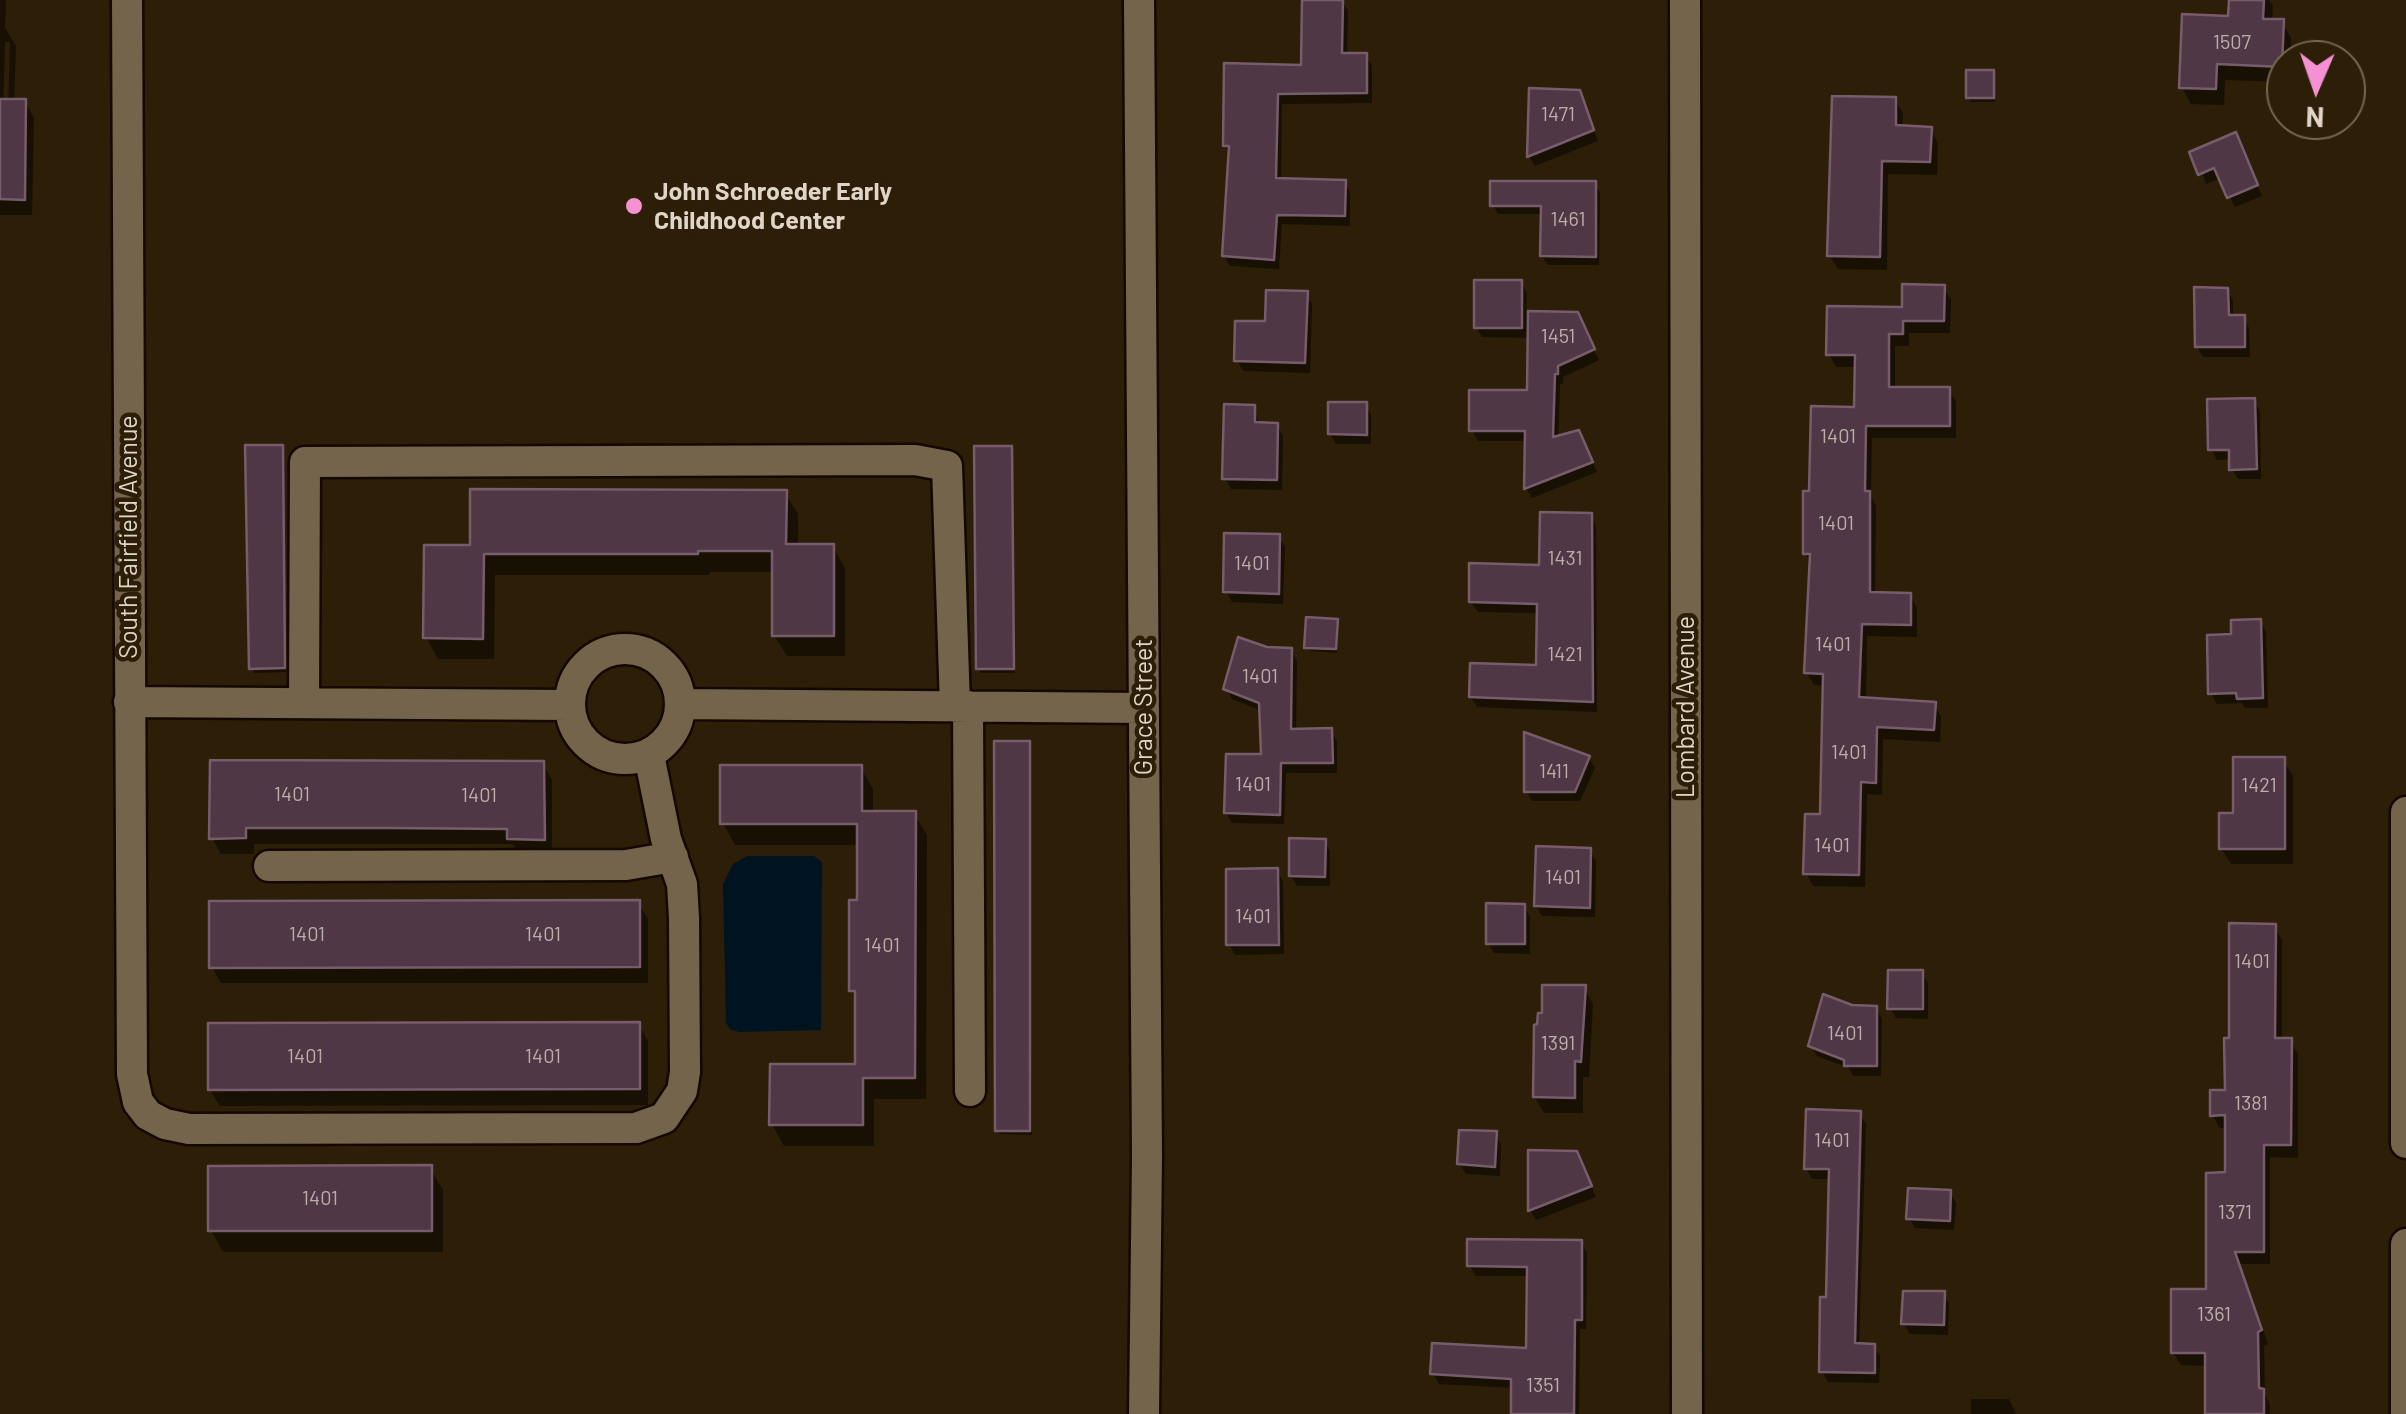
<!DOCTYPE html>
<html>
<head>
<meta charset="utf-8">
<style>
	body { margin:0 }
	#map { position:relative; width:2406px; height:1414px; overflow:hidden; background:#2c1e07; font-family:Barlow,sans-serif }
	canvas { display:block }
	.north { position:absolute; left:2266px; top:40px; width:100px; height:100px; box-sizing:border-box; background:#2c1e07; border:2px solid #746855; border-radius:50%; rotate:182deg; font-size:28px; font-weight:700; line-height:40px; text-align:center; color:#dfd6c9 }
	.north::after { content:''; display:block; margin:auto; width:35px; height:45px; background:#f591d2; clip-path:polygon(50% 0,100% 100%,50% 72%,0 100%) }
</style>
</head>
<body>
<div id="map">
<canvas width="2406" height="1414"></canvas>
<div class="north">N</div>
</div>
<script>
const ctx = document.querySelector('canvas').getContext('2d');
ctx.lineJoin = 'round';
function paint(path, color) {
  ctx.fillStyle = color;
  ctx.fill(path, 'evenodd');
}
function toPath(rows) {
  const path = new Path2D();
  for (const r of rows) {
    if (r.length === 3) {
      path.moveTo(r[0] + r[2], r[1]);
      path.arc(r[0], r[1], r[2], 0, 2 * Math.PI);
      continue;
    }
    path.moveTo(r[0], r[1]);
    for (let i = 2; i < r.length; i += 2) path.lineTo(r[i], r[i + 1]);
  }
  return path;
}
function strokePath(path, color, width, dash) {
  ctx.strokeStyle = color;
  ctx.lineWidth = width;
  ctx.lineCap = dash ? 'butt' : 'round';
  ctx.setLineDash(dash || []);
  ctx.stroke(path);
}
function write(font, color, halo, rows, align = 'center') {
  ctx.font = font + ' Barlow,sans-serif';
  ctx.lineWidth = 9;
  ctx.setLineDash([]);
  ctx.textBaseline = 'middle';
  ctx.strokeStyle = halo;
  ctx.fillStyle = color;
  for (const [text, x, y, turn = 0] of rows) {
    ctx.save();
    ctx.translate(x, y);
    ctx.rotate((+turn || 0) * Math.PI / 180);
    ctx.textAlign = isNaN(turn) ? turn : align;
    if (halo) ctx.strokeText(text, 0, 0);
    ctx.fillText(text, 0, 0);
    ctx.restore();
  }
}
const water = toPath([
	[747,856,814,856,822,862,821,1030,739,1032,730,1029,726,1023,723,884,733,864]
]);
const shadow = toPath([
	[0,0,6,0,5,28,16,46,14,102,25,102,34,118,32,215,0,215],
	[5,42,10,42,8,112,3,111],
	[2232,0,2269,0,2273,6,2272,22,2282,22,2291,38,2291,60,2286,60,2286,82,2225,80,2224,105,2191,104,2182,87,2231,18],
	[1342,1,1348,11,1347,56,1366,56,1372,66,1372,103,1282,104,1281,181,1344,182,1350,192,1350,226,1282,224,1279,269,1230,266,1224,256,1231,155,1225,145,1303,67],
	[1993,72,1995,102,1971,102,1968,97],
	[1895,100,1903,113,1902,128,1930,129,1938,143,1937,175,1888,174,1887,270,1838,269,1830,256],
	[1584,103,1598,141,1535,166,1529,156],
	[2241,145,2262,196,2235,207,2221,178,2206,184,2195,152],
	[1595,184,1600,193,1599,265,1548,265,1542,256,1543,214,1498,214,1493,205],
	[1521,282,1527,293,1526,314,1576,315,1599,360,1563,377,1563,384,1560,384,1558,438,1583,443,1597,472,1532,498,1526,488,1527,441,1478,441,1472,430,1530,392,1530,338,1482,337,1476,327],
	[1943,287,1951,300,1950,333,1909,333,1909,346,1895,346,1895,389,1949,390,1956,402,1956,438,1872,438,1871,497,1876,506,1875,595,1910,595,1917,608,1917,637,1867,636,1866,700,1934,704,1941,717,1940,742,1883,739,1882,795,1867,794,1865,887,1813,886,1806,873,1822,817,1825,686,1814,685,1807,673,1812,565,1805,554,1811,494,1856,409,1858,367,1836,367,1829,354],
	[2227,290,2233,300,2233,318,2243,317,2249,328,2250,357,2203,357,2197,347],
	[1306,294,1312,304,1310,373,1243,371,1237,360,1268,324],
	[2254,401,2260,411,2261,479,2238,479,2232,469,2232,459,2217,460,2211,449],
	[1365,405,1371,415,1371,444,1336,444,1330,434],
	[1254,407,1260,425,1277,425,1283,436,1282,490,1231,489,1225,478],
	[282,448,286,672,254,673,252,668],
	[1011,448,1015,673,981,673,979,669],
	[785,493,798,514,798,546,833,547,845,568,845,656,787,656,774,635,774,572,710,572,709,575,495,575,494,659,438,659,426,637,472,548],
	[1590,515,1596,526,1597,712,1477,707,1471,697,1538,667,1540,613,1478,612,1471,602,1542,567],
	[1279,537,1285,547,1283,604,1232,602,1226,591],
	[1336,621,1337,653,1310,651,1307,647],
	[2260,621,2266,632,2268,708,2245,708,2242,703,2217,704,2211,693,2233,637],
	[1267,650,1291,650,1297,661,1296,731,1331,731,1337,741,1337,773,1286,773,1284,824,1232,823,1226,813,1264,757,1262,711,1232,699,1226,688],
	[1028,743,1032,1135,1000,1134,997,1130],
	[1589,758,1595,768,1580,801,1532,801,1526,791],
	[2283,760,2293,776,2293,864,2231,864,2221,848],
	[212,762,543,764,552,780,552,855,519,855,513,844,254,844,254,854,221,854,212,838],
	[860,767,873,789,873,814,914,814,927,835,926,1099,874,1099,874,1146,784,1146,772,1124,857,1066,857,1000,852,990,859,903,859,845,735,845,723,823],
	[1324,841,1330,851,1330,886,1297,886,1291,875],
	[1590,850,1596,861,1595,917,1542,916,1536,906],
	[1277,871,1283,881,1284,954,1235,955,1229,944],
	[638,903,648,919,648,983,221,983,212,967],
	[1524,907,1530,917,1530,954,1494,953,1488,943],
	[2274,926,2282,940,2282,1041,2290,1041,2298,1054,2298,1158,2270,1157,2270,1264,2240,1264,2268,1344,2264,1346,2265,1394,2270,1405,2270,1414,2208,1414,2208,1366,2181,1365,2173,1352,2209,1291,2227,1175,2227,1128,2220,1128,2212,1115,2227,1093,2232,1041],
	[1922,973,1928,983,1928,1019,1896,1018,1890,1008],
	[1584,988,1593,1004,1589,1077,1583,1077,1583,1113,1544,1113,1535,1097],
	[1852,1008,1876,1008,1882,1019,1881,1076,1853,1076,1849,1068,1817,1056,1811,1046],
	[639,1025,648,1041,648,1105,220,1106,210,1090],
	[1860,1114,1866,1124,1859,1345,1873,1346,1880,1356,1879,1383,1828,1382,1822,1371,1828,1299,1831,1179,1812,1179,1806,1168],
	[1495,1134,1501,1144,1500,1176,1466,1174,1460,1164],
	[1530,1152,1582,1164,1596,1197,1536,1220,1530,1210],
	[430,1168,443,1190,443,1252,223,1252,211,1230],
	[1950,1192,1956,1203,1954,1230,1915,1228,1909,1218],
	[1581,1242,1587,1253,1586,1329,1580,1329,1579,1414,1514,1414,1514,1388,1439,1384,1433,1373,1529,1351,1529,1276,1476,1276,1470,1266],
	[1943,1294,1949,1304,1948,1335,1910,1334,1904,1324],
	[1971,1399,2009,1399,2016,1414,1971,1414]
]);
const building = toPath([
	[1302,0,1343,0,1342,53,1367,53,1367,93,1278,94,1276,178,1346,180,1345,216,1277,215,1274,260,1222,256,1229,146,1223,146,1224,63,1301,65,1302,0],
	[2229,0,2264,0,2263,19,2284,19,2282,67,2217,64,2216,89,2179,88,2182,14,2228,16,2229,0],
	[1966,70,1994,70,1994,98,1966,98,1966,70],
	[1529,88,1580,90,1594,130,1527,157,1529,88],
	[1832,96,1896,97,1896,125,1932,127,1930,162,1882,161,1880,257,1827,256,1832,96],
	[0,99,26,99,25,200,0,199,0,99],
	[2236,132,2258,185,2227,198,2214,168,2198,175,2189,152,2236,132],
	[1490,181,1596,181,1596,257,1540,256,1541,206,1490,206,1490,181],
	[1474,280,1522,280,1522,328,1474,328,1474,280],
	[1902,284,1945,285,1944,321,1903,321,1903,334,1889,334,1889,387,1950,387,1950,426,1866,426,1865,491,1870,491,1870,592,1911,593,1911,625,1862,624,1859,697,1936,702,1934,730,1877,727,1876,783,1861,782,1859,875,1803,874,1805,814,1820,814,1823,674,1804,673,1810,554,1803,554,1803,491,1809,491,1811,406,1854,407,1855,355,1826,355,1827,306,1902,307,1902,284],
	[2194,287,2228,288,2229,315,2245,315,2245,347,2195,347,2194,287],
	[1266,290,1308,291,1305,363,1234,361,1235,321,1265,321,1266,290],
	[1528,311,1578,312,1595,349,1558,366,1558,374,1555,374,1553,437,1579,430,1593,462,1524,489,1525,431,1469,431,1469,390,1527,390,1528,311],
	[2255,398,2257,469,2229,470,2229,450,2208,450,2207,399,2255,398],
	[1328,402,1367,402,1367,435,1328,434,1328,402],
	[1224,404,1255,405,1255,422,1278,423,1277,480,1222,479,1224,404],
	[245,445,283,445,285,668,249,669,245,445],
	[974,446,1012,446,1014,669,976,669,974,446],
	[470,489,787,490,786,544,834,544,834,636,772,636,772,551,698,551,698,554,484,554,483,639,423,638,424,545,470,545,470,489],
	[1540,512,1592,513,1593,702,1469,697,1470,663,1536,665,1537,604,1469,602,1469,563,1539,565,1540,512],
	[1224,533,1280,534,1279,594,1223,592,1224,533],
	[1306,617,1338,619,1336,649,1304,648,1306,617],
	[2261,619,2263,698,2237,699,2236,693,2208,694,2207,635,2231,634,2231,620,2261,619],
	[1238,637,1267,647,1292,648,1291,729,1332,728,1333,763,1281,763,1280,815,1224,813,1226,754,1261,754,1259,703,1223,689,1238,637],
	[1524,732,1590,756,1575,792,1524,792,1524,732],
	[994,741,1030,741,1030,1131,995,1131,994,741],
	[2233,757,2285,757,2285,849,2219,849,2219,813,2233,813,2233,757],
	[210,760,544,761,545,840,507,839,507,829,389,828,246,828,246,838,209,839,210,760],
	[720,765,862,765,862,811,916,811,915,1078,863,1078,863,1125,769,1125,770,1064,855,1064,855,991,849,991,849,900,857,900,857,824,720,824,720,765],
	[1289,838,1326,839,1325,877,1289,876,1289,838],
	[1536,846,1591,848,1590,908,1534,906,1536,846],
	[1278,868,1279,945,1226,945,1226,869,1278,868],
	[640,900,640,967,209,968,209,901,640,900],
	[1486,903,1525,904,1525,944,1486,944,1486,903],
	[2229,923,2276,924,2275,1038,2292,1038,2291,1145,2264,1145,2264,1252,2235,1252,2262,1330,2258,1332,2259,1388,2264,1389,2264,1414,2205,1414,2205,1353,2171,1353,2171,1289,2206,1289,2206,1173,2225,1172,2225,1115,2210,1116,2210,1090,2225,1090,2224,1038,2229,1038,2229,923],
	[1888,970,1923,970,1923,1009,1887,1009,1888,970],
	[1542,985,1586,985,1581,1062,1575,1061,1575,1098,1533,1097,1534,1025,1537,1024,1538,1013,1542,1013,1542,985],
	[1823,994,1852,1005,1877,1006,1877,1066,1844,1066,1844,1060,1808,1046,1823,994],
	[640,1022,640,1089,208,1090,208,1023,640,1022],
	[1806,1109,1861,1111,1855,1343,1875,1344,1875,1373,1819,1372,1820,1297,1826,1297,1829,1169,1804,1169,1806,1109],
	[1459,1130,1497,1131,1495,1167,1457,1164,1459,1130],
	[1528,1150,1577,1151,1592,1186,1528,1211,1528,1150],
	[432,1165,432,1231,208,1231,208,1166,432,1165],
	[1908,1188,1951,1190,1950,1221,1906,1219,1908,1188],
	[1467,1239,1582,1240,1582,1320,1575,1320,1574,1414,1511,1414,1511,1379,1430,1374,1432,1343,1526,1348,1527,1267,1467,1266,1467,1239],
	[1903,1291,1945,1291,1944,1325,1901,1324,1903,1291]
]);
const minor = toPath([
	[127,0,132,1074,138,1102,148,1115,165,1124,189,1129,636,1128,664,1118,682,1091,685,1072,684,918,682,884,666,839,649,755],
	[1139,0,1147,1156,1144,1414],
	[1685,0,1687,1414],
	[625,704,55],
	[129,702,570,705],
	[304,703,305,462,915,460,947,466,955,706],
	[681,704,1144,708],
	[968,706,970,1091],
	[2406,812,2406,1143],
	[269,866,626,865,673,857],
	[2406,1414,2406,1244]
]);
const markers = [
	[634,206,10,"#f591d2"]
];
const numberNames = [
	["1507",2232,42],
	["1471",1558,114],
	["1461",1568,219],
	["1451",1558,336],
	["1401",1838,436],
	["1401",1836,523],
	["1431",1565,558],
	["1401",1252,563],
	["1401",1833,644],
	["1421",1565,654],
	["1401",1260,676],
	["1401",1849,752],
	["1411",1554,771],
	["1401",1253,784],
	["1421",2259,785],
	["1401",292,794],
	["1401",479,795],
	["1401",1832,845],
	["1401",1563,877],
	["1401",1253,916],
	["1401",307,934],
	["1401",543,934],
	["1401",882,945],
	["1401",2252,961],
	["1401",1845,1033],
	["1391",1558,1043],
	["1401",305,1056],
	["1401",543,1056],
	["1381",2251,1103],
	["1401",1832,1140],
	["1401",320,1198],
	["1371",2235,1212],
	["1361",2214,1314],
	["1351",1543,1385]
];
const poiNames = [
	["John Schroeder Early",654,192],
	["Childhood Center",654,221]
];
const streetNames = [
	["South Fairfield Avenue",129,537,-90],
	["Grace Street",1144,707,-90],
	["Lombard Avenue",1686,707,-90]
];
paint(water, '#001321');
paint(shadow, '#0007');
paint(building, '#503745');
strokePath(building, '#775c6b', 2.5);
strokePath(minor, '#140800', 35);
strokePath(minor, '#73644b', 30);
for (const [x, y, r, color] of markers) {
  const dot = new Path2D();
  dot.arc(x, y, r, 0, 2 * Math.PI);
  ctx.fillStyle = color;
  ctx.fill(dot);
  strokePath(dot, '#2c1e07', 4);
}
write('20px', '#bbaea8', null, numberNames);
write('bold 25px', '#dfd6c9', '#2c1e07', poiNames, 'left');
write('25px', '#dfd6c9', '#2c1e07', streetNames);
</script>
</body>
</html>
